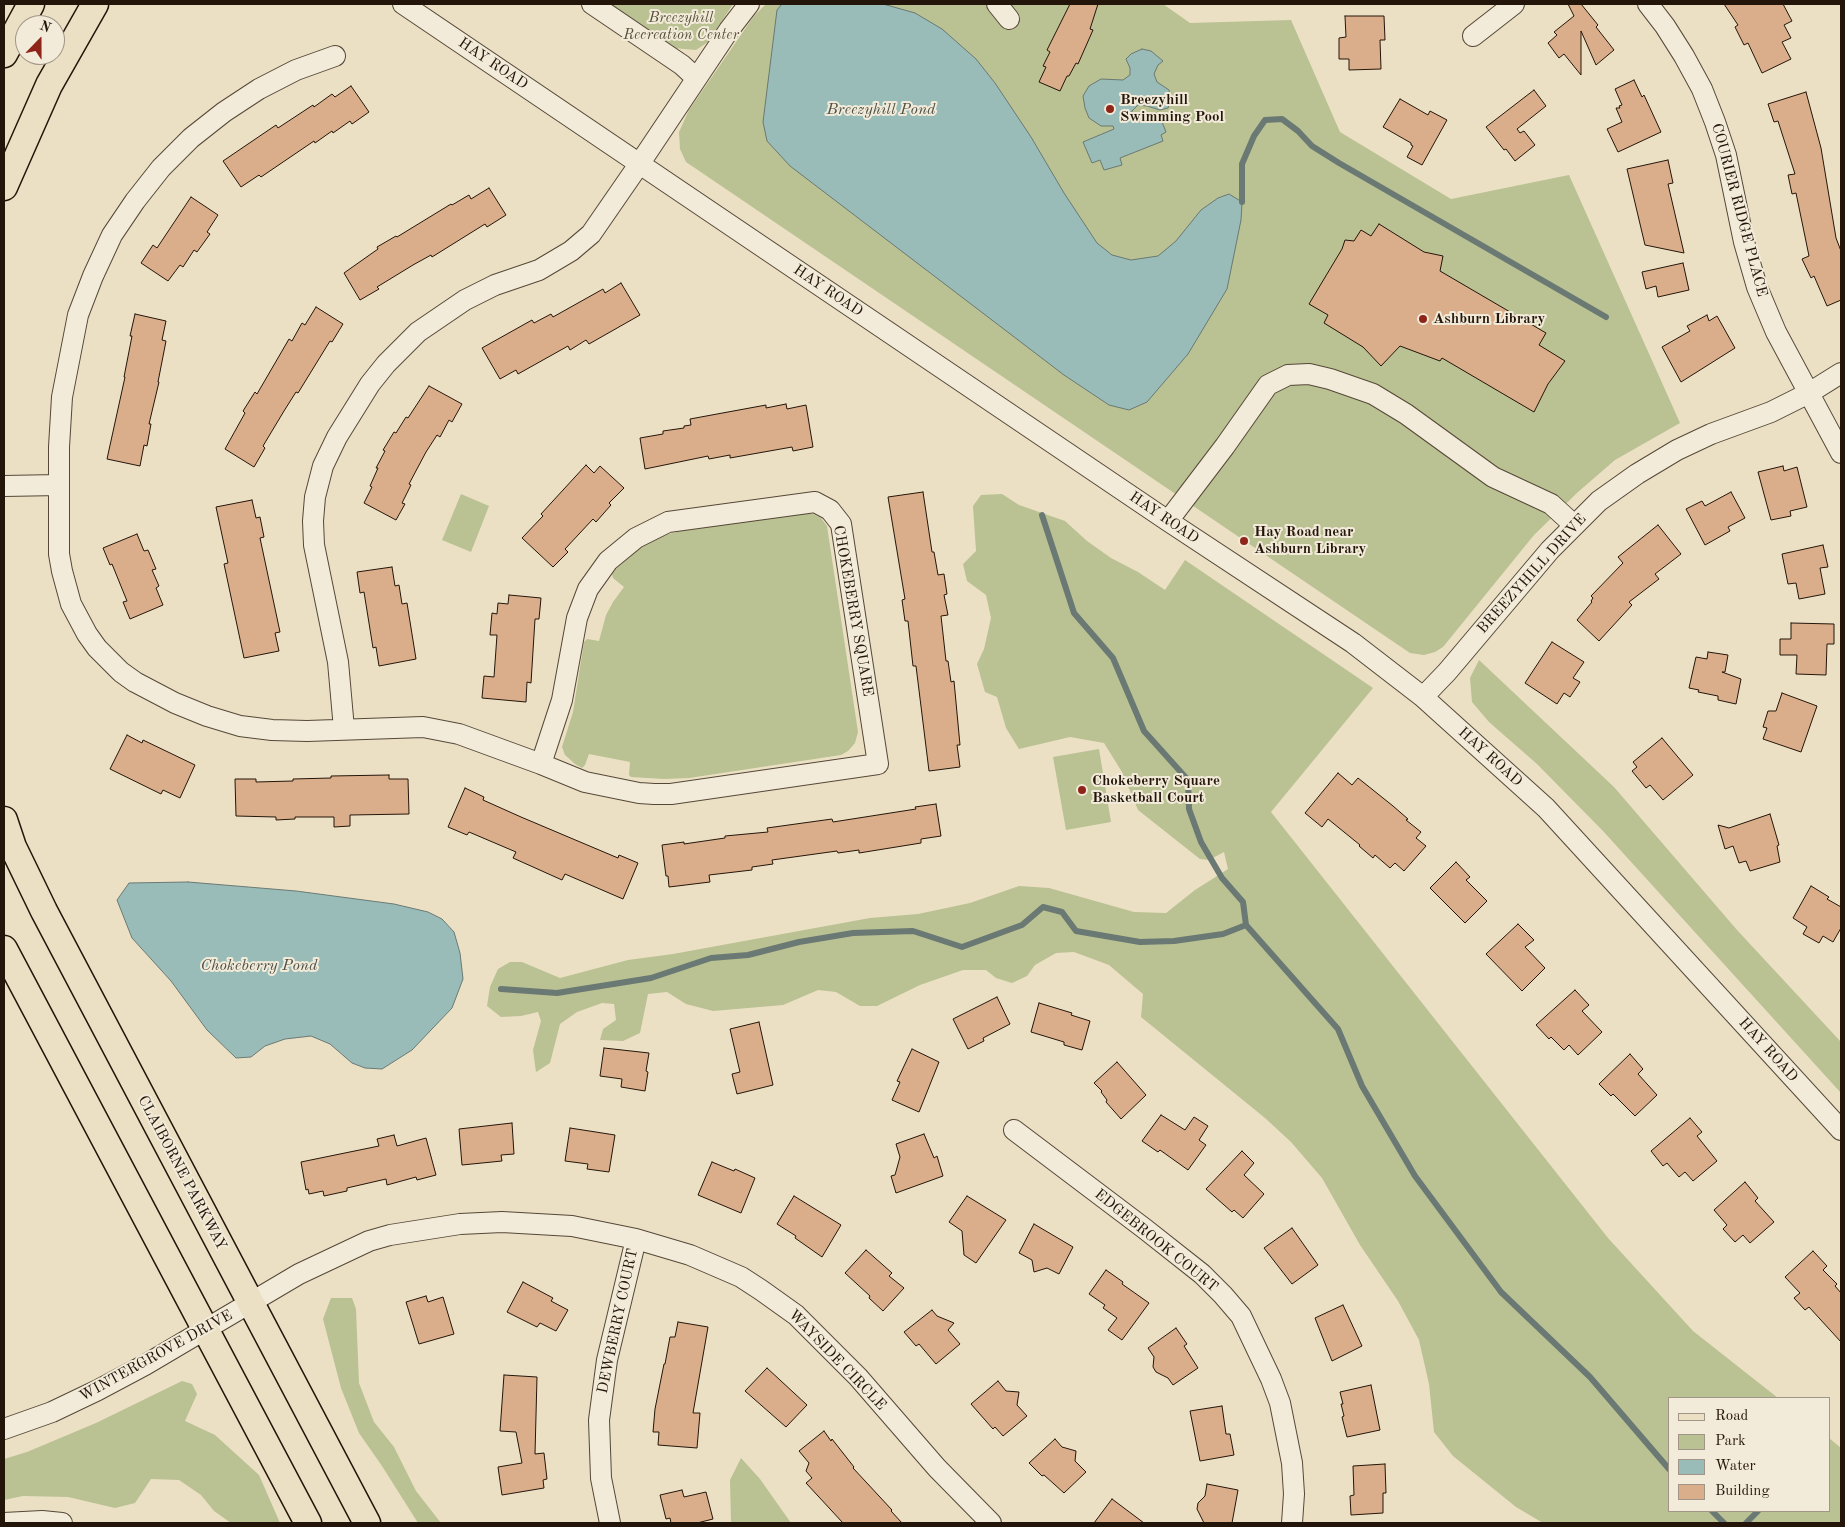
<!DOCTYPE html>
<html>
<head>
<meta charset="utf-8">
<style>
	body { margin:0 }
	#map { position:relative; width:1845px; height:1527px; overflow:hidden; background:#ebe0c4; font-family:"Old Standard TT",serif }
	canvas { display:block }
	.frame { position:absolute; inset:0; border:5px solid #24150a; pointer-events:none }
	.legend { position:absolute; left:1668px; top:1397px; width:162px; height:115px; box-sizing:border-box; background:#f2ebd9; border:1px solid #a09586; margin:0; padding:6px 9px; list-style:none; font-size:15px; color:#24150a }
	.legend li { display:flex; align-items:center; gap:10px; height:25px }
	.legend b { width:25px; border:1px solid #a09586 }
	.north { position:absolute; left:15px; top:15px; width:50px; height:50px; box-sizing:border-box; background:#f2ebd9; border:1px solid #a09586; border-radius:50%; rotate:22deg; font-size:14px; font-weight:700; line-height:20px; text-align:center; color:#24150a }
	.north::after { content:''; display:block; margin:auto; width:18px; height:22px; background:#8f2418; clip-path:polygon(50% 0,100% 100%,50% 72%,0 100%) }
</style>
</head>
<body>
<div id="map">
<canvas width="1845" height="1527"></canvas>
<div class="frame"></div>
<ul class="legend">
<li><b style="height:6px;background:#ebe0c4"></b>Road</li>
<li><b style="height:14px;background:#bac192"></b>Park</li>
<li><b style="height:14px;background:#99bcb9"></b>Water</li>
<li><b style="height:14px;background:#daae8a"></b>Building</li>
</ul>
<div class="north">N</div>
</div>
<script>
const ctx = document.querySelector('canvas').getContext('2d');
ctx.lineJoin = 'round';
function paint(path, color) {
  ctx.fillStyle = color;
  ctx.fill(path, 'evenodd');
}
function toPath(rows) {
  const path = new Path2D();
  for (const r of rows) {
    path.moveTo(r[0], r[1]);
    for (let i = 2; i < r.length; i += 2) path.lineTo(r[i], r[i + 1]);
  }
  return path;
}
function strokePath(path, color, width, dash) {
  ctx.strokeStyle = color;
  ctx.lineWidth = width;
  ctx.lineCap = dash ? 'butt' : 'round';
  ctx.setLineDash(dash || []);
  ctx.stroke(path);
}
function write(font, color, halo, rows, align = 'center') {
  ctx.font = font + ' "Old Standard TT",serif';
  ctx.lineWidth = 4;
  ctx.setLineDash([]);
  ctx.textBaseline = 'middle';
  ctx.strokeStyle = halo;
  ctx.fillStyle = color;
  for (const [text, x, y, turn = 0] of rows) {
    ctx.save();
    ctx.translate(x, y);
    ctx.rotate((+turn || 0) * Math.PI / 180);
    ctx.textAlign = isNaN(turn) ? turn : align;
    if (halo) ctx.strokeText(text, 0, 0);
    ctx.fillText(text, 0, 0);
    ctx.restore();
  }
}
const green = toPath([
	[610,4,733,4,708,42,696,50,673,48],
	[766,4,1163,4,1190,23,1291,20,1340,132,1451,199,1569,175,1680,423,1615,460,1578,492,1534,535,1443,647,1435,652,1424,655,1410,653,686,162,680,149,679,132,689,110,754,16],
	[461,494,489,506,471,552,442,540],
	[1002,494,1019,505,1065,521,1087,541,1111,558,1138,572,1165,590,1185,560,1373,688,1271,812,1608,1238,1693,1331,1778,1398,1669,1398,1669,1511,1829,1511,1829,1438,1841,1448,1841,1523,1543,1523,1516,1507,1453,1456,1434,1432,1429,1384,1419,1340,1398,1301,1360,1245,1322,1178,1291,1142,1265,1118,1141,1017,1143,994,1109,965,1074,952,1056,953,1035,965,1027,976,1012,983,996,978,986,970,963,970,920,985,877,1006,860,1006,836,992,818,990,783,1005,713,1011,686,1004,667,992,648,994,640,1033,623,1041,600,1040,603,1029,616,1020,614,1004,602,1003,577,1012,560,1024,550,1063,536,1072,533,1050,541,1021,538,1012,521,1016,501,1017,487,1006,490,987,498,969,510,962,522,962,560,978,628,960,673,954,870,918,918,914,970,903,1019,886,1049,888,1134,912,1166,913,1195,890,1228,869,1224,852,1209,860,1200,859,1138,810,1122,772,1104,743,1070,737,1019,749,1006,728,997,697,985,692,977,664,984,649,991,618,986,595,967,581,963,564,976,551,973,506,981,495],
	[803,513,813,514,821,518,827,526,858,732,855,743,848,751,841,755,689,778,664,779,631,777,629,775,630,762,589,754,585,765,582,768,575,764,565,755,562,747,573,712,584,642,587,639,599,641,606,615,613,602,624,587,613,578,612,574,616,569,640,548,656,539,669,534,684,530],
	[1479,660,1614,787,1737,930,1841,1042,1841,1093,1603,831,1537,764,1489,722,1472,702,1470,678],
	[1099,749,1111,822,1066,830,1053,757],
	[331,1298,352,1298,356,1309,359,1383,374,1422,394,1447,416,1491,441,1523,418,1523,382,1466,359,1433,341,1388,323,1319],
	[182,1381,192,1384,197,1394,185,1421,215,1435,259,1475,280,1523,231,1523,214,1511,201,1495,179,1480,151,1479,135,1503,115,1508,68,1497,23,1496,4,1500,4,1459,27,1452,96,1423],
	[741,1458,760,1479,791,1523,731,1523,730,1480]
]);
const water = toPath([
	[782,4,883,4,915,13,942,29,976,59,995,83,1031,137,1064,193,1097,243,1112,255,1131,260,1158,256,1176,241,1201,210,1218,198,1229,194,1242,202,1241,220,1227,289,1188,354,1147,402,1129,410,1109,405,1064,375,790,166,767,141,763,122,777,10,782,4],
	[1142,49,1151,51,1163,61,1158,65,1154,74,1157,82,1169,90,1171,99,1168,108,1160,110,1147,106,1138,105,1132,111,1131,118,1133,122,1158,112,1166,132,1161,135,1163,141,1120,158,1122,165,1104,170,1100,160,1092,163,1083,142,1114,129,1113,126,1101,126,1089,118,1085,108,1083,96,1089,86,1101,79,1123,80,1130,75,1130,68,1126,59,1131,54,1142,49],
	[188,882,296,891,394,904,428,912,442,919,454,932,460,953,463,979,452,1008,412,1050,382,1069,365,1068,352,1063,330,1044,311,1036,285,1039,265,1046,251,1057,236,1058,207,1030,171,981,132,938,117,900,129,883,188,882]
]);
const stream = toPath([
	[1242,202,1242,164,1254,136,1265,120,1282,119,1298,131,1312,146,1339,163,1606,317],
	[1042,515,1074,613,1113,658,1144,731,1188,780,1189,809,1201,842,1222,878,1243,902,1246,925,1338,1029,1362,1086,1415,1176,1501,1292,1590,1377,1669,1469],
	[501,989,557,993,651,978,711,958,748,955,799,942,853,933,913,931,962,947,1022,925,1043,907,1062,912,1076,931,1140,942,1174,941,1223,934,1246,925],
	[1712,1511,1724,1523],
	[1746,1523,1758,1511]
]);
const building = toPath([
	[1070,4,1098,4,1090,29,1093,30,1078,64,1076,63,1069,76,1067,76,1060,91,1039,82,1046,67,1043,66,1050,52,1047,50,1070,4],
	[1568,4,1581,4,1598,25,1596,27,1614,50,1596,65,1581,31,1581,75,1564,54,1559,58,1548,43,1557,35,1554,32,1574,16,1568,4],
	[1724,4,1783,4,1792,21,1784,25,1791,38,1782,42,1791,59,1762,73,1748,43,1744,45,1735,27,1738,25,1724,4],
	[1345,16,1384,16,1385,40,1380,40,1381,69,1349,70,1349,59,1339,59,1339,38,1346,37,1345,16],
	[1634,80,1642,97,1644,95,1661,132,1618,152,1607,129,1622,122,1616,108,1620,108,1619,106,1622,105,1615,89,1634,80],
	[351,86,369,112,352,124,350,121,333,133,332,131,315,143,314,141,261,177,259,175,241,187,223,161,276,125,278,128,313,105,314,107,332,94,335,97,351,86],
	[1534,90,1546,106,1517,129,1520,133,1524,131,1535,145,1515,161,1506,149,1504,150,1486,127,1534,90],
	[1806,92,1821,148,1836,238,1841,251,1841,300,1827,306,1814,276,1811,278,1802,259,1809,256,1796,193,1792,194,1788,175,1795,174,1778,121,1774,122,1768,104,1806,92],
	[1400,99,1428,115,1430,111,1447,120,1422,165,1407,157,1413,146,1411,145,1411,143,1383,127,1400,99],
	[1668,160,1673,183,1668,184,1684,253,1645,245,1627,169,1668,160],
	[489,188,506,215,487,227,485,224,432,257,431,255,413,265,377,287,379,289,360,300,344,273,378,249,377,247,396,236,397,237,451,204,452,205,469,195,471,199,489,188],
	[191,197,218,215,207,232,210,234,197,252,194,250,183,267,180,265,168,281,141,263,153,245,157,248,191,197],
	[1379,224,1424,252,1443,256,1440,271,1546,333,1539,345,1565,361,1548,384,1534,412,1442,358,1440,361,1400,346,1381,366,1363,347,1324,323,1328,315,1309,304,1342,249,1345,240,1354,241,1361,230,1371,236,1379,224],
	[1683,263,1689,290,1658,297,1656,286,1646,289,1642,272,1683,263],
	[621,283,640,315,589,344,586,340,570,350,568,346,518,374,516,370,500,379,482,348,532,320,534,323,551,314,553,317,603,289,605,293,621,283],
	[316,307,343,324,332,342,330,341,298,393,296,392,284,411,263,446,265,448,254,467,225,449,245,413,243,411,255,392,257,394,289,339,292,341,302,323,305,325,316,307],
	[135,314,166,321,162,340,166,341,158,382,159,382,149,424,151,424,147,446,144,445,140,466,107,459,125,377,124,377,132,336,130,336,135,314],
	[1707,315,1709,321,1717,316,1735,348,1681,382,1662,347,1690,331,1687,326,1707,315],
	[429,386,462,404,452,422,449,420,440,437,437,435,426,452,409,484,411,485,402,503,405,504,396,520,364,503,372,487,370,486,378,468,376,468,385,451,383,450,394,432,396,433,406,417,408,418,429,386],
	[786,404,787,409,806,405,813,447,793,451,792,447,730,458,730,455,709,459,708,456,645,469,640,438,663,434,663,431,684,428,684,426,691,425,690,419,766,405,766,408,786,404],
	[586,465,594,473,600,466,624,488,609,503,611,505,596,522,593,519,565,549,568,552,553,567,522,538,543,516,541,514,586,465],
	[1783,466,1784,471,1797,467,1807,507,1790,511,1791,516,1771,520,1758,472,1783,466],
	[923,492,932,552,934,552,938,575,944,574,947,594,944,595,948,615,941,616,946,661,948,661,951,682,954,681,960,745,957,745,960,767,929,771,916,666,913,666,908,621,905,621,902,600,905,599,888,497,923,492],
	[1731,492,1745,518,1728,527,1730,531,1705,545,1686,509,1702,501,1705,506,1731,492],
	[252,500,256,518,260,517,264,537,260,538,280,632,275,633,279,651,244,658,224,564,228,563,216,507,252,500],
	[1658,525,1681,554,1655,574,1659,579,1629,602,1632,605,1599,641,1577,620,1592,602,1591,601,1593,598,1591,596,1623,563,1618,557,1658,525],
	[137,534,144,551,148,550,156,569,152,570,159,586,156,588,163,605,130,619,123,602,127,601,112,564,110,565,103,548,137,534],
	[1823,545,1828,567,1820,568,1825,594,1799,599,1796,583,1788,584,1782,554,1823,545],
	[392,567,395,586,399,585,402,604,407,603,416,659,379,666,376,647,373,648,364,592,360,593,357,572,392,567],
	[509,595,541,598,539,619,535,619,531,683,527,682,526,702,482,698,484,676,494,677,497,635,490,635,492,613,497,614,498,603,508,604,509,595],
	[1791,623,1834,624,1834,644,1827,644,1826,675,1796,674,1797,655,1780,655,1780,639,1791,639,1791,623],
	[1552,642,1584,662,1573,678,1580,682,1570,697,1564,693,1557,704,1525,683,1552,642],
	[1708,652,1728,655,1725,672,1722,672,1741,679,1736,704,1718,700,1718,696,1698,692,1699,690,1689,688,1696,657,1707,659,1708,652],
	[1782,693,1817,706,1801,752,1763,739,1767,728,1763,727,1768,711,1776,711,1782,693],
	[127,735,142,743,143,740,195,765,180,798,163,790,161,794,110,769,127,735],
	[1662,738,1693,775,1663,800,1650,785,1646,788,1632,771,1637,767,1633,762,1662,738],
	[1338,773,1352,785,1358,778,1393,806,1408,819,1406,820,1421,832,1416,838,1426,846,1404,871,1395,863,1390,868,1375,855,1373,858,1359,846,1360,845,1328,819,1322,827,1305,813,1338,773],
	[389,775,389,779,408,779,409,814,350,815,350,826,334,827,334,817,295,817,295,819,276,820,276,817,236,816,235,779,256,779,256,782,293,781,293,779,331,778,331,776,389,775],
	[465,788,484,797,483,800,521,817,618,858,619,855,638,863,623,899,565,874,562,880,513,858,516,852,469,832,467,835,448,827,465,788],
	[936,804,941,836,921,839,921,843,859,853,859,850,838,853,837,851,772,860,773,864,752,867,752,870,709,875,710,882,669,887,668,876,666,876,662,845,684,842,684,844,725,838,725,836,768,832,767,828,832,819,833,822,916,809,915,807,936,804],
	[1770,814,1779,845,1777,846,1780,862,1750,871,1746,861,1739,863,1733,846,1725,849,1718,825,1729,828,1770,814],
	[1456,862,1470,877,1466,880,1487,901,1465,923,1430,888,1456,862],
	[1811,886,1829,897,1827,899,1841,907,1841,928,1833,942,1823,936,1819,943,1803,934,1807,927,1793,918,1811,886],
	[1518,924,1534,940,1525,947,1545,968,1522,991,1486,954,1518,924],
	[1575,990,1589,1005,1582,1011,1602,1032,1578,1055,1569,1045,1564,1050,1551,1037,1549,1039,1536,1025,1575,990],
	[997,997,1010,1024,983,1038,984,1041,968,1049,953,1019,997,997],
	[1039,1003,1072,1013,1071,1015,1090,1021,1082,1050,1064,1045,1064,1042,1031,1032,1039,1003],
	[759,1022,773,1085,737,1094,732,1074,740,1072,730,1029,759,1022],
	[604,1048,649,1053,646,1071,648,1072,645,1091,621,1087,622,1079,600,1076,604,1048],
	[912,1049,939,1062,919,1112,892,1100,900,1082,897,1081,912,1049],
	[1630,1054,1643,1069,1638,1074,1657,1095,1635,1116,1613,1094,1611,1096,1599,1084,1630,1054],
	[1117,1062,1146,1095,1121,1119,1106,1102,1107,1100,1101,1092,1102,1091,1094,1083,1117,1062],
	[1161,1115,1185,1130,1194,1117,1208,1126,1199,1140,1206,1145,1188,1170,1160,1150,1158,1152,1142,1141,1161,1115],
	[1690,1118,1702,1132,1697,1136,1717,1161,1693,1181,1685,1172,1679,1177,1667,1163,1663,1166,1651,1151,1690,1118],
	[512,1123,514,1154,501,1155,502,1161,462,1165,459,1129,512,1123],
	[570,1128,615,1135,609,1172,587,1169,588,1164,565,1161,570,1128],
	[924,1134,934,1158,937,1156,943,1176,896,1193,891,1176,895,1175,900,1157,896,1144,924,1134],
	[394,1135,397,1146,426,1138,436,1175,417,1180,416,1177,387,1185,386,1179,347,1188,347,1191,324,1196,323,1191,309,1194,308,1189,306,1190,301,1162,379,1146,377,1139,394,1135],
	[1242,1151,1254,1163,1244,1175,1264,1194,1243,1218,1234,1210,1232,1212,1206,1189,1242,1151],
	[712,1162,734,1171,735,1169,755,1178,741,1213,698,1195,712,1162],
	[1745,1182,1758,1198,1755,1201,1774,1222,1750,1243,1743,1235,1735,1242,1723,1229,1727,1225,1714,1210,1745,1182],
	[794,1196,841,1225,822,1257,795,1238,796,1236,777,1224,794,1196],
	[967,1196,1006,1220,976,1263,964,1255,962,1231,949,1222,967,1196],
	[1034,1224,1073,1247,1059,1274,1047,1268,1034,1272,1032,1260,1019,1253,1034,1224],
	[1292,1228,1318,1265,1292,1284,1264,1248,1292,1228],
	[866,1250,892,1273,889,1276,904,1288,883,1311,869,1298,870,1296,845,1273,866,1250],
	[1813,1251,1827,1266,1823,1270,1837,1284,1835,1286,1841,1293,1841,1342,1809,1307,1805,1310,1794,1298,1800,1293,1785,1277,1813,1251],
	[1106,1270,1123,1282,1122,1284,1149,1303,1122,1340,1108,1330,1117,1318,1103,1308,1105,1305,1089,1294,1106,1270],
	[523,1282,553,1298,551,1301,568,1310,556,1331,540,1323,537,1327,507,1312,523,1282],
	[426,1296,428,1302,443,1297,454,1334,419,1344,406,1302,426,1296],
	[1343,1305,1362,1346,1332,1361,1315,1318,1343,1305],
	[932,1310,937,1316,954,1323,948,1330,960,1344,936,1364,919,1344,916,1346,904,1332,932,1310],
	[678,1322,708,1327,693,1413,700,1413,697,1448,658,1445,659,1432,653,1432,655,1409,664,1364,665,1364,670,1337,675,1337,678,1322],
	[1176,1328,1187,1344,1184,1346,1198,1368,1173,1385,1168,1378,1156,1372,1153,1367,1154,1357,1148,1348,1176,1328],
	[767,1368,807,1405,786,1427,745,1391,767,1368],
	[504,1375,537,1377,535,1454,544,1453,547,1479,543,1480,544,1488,502,1495,498,1467,522,1463,516,1432,500,1431,504,1375],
	[998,1381,1006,1391,1019,1392,1017,1405,1027,1416,1003,1436,995,1427,993,1429,971,1404,998,1381],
	[1371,1385,1380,1430,1347,1437,1342,1417,1344,1416,1341,1404,1343,1404,1340,1392,1371,1385],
	[1222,1406,1226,1434,1230,1434,1234,1455,1200,1461,1190,1411,1222,1406],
	[824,1431,831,1441,832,1439,854,1467,853,1468,892,1510,891,1511,902,1523,843,1523,806,1483,812,1478,806,1471,809,1463,799,1451,824,1431],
	[1055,1439,1062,1447,1076,1451,1075,1461,1086,1472,1064,1493,1044,1475,1042,1476,1029,1463,1055,1439],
	[1385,1464,1386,1493,1383,1493,1383,1513,1351,1515,1350,1496,1354,1495,1353,1466,1385,1464],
	[1207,1484,1238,1490,1232,1523,1204,1523,1197,1509,1198,1503,1205,1496,1207,1484],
	[682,1490,684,1497,706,1492,713,1519,697,1523,671,1523,670,1518,666,1519,660,1495,682,1490],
	[1112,1499,1144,1523,1094,1523,1112,1499]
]);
const minor = toPath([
	[403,4,1168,521,1353,643,1423,697,1546,808,1841,1130],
	[592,4,682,65,696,78],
	[997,4,1009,19],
	[1648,4,1665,26,1684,56,1702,89,1715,122,1726,155,1744,242,1757,287,1776,332,1841,453],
	[1473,36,1514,4],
	[335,56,296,70,259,89,224,112,191,138,161,168,135,201,112,235,93,276,78,315,62,397,59,447,59,554,62,571,71,604,87,634,97,648,121,672,135,682,175,703,207,716,240,726,272,730,307,731,423,727,459,734,541,764],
	[4,486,59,485],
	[815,502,830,510,841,524,878,764,671,794,654,794,639,793,585,782,541,764,562,700,577,618,588,589,608,561,636,538,668,522,815,502],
	[1168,521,1225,446,1268,385,1288,375,1309,374,1330,379,1373,394,1406,414,1493,477,1551,504,1574,525],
	[1423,697,1447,672,1550,550,1599,501,1637,474,1677,450,1711,434,1771,412,1809,393,1841,373],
	[344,729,338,662,314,545,313,521,315,497,323,466,337,437,370,384,386,364,418,332,465,300,495,285,539,270,571,251,591,234,640,163,729,30,749,4],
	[1014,1130,1145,1229,1202,1274,1223,1295,1241,1316,1271,1379,1280,1403,1292,1463,1294,1494,1292,1523],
	[4,1429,52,1412,98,1390,145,1365,299,1274,369,1241,390,1235,460,1224,502,1222,572,1226,636,1239,690,1255,741,1277,761,1290,796,1315,858,1377,937,1468,991,1523],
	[4,1523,42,1521,62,1523],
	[610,1523,601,1478,599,1420,607,1360,636,1239]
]);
const major = toPath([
	[4,54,31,4],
	[4,187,49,85,95,4],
	[4,820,13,847,44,911,367,1523],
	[4,949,308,1523]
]);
const markers = [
	[1110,109,5,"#8f2418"],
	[1423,319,5,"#8f2418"],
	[1244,541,5,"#8f2418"],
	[1082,790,5,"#8f2418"]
];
const parkNames = [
	["Breezyhill",681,18],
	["Recreation Center",681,35]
];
const streetNames = [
	["HAY ROAD",493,64,34],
	["COURIER RIDGE PLACE",1739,210,75],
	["HAY ROAD",828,291,34],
	["HAY ROAD",1164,518,34],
	["BREEZYHILL DRIVE",1532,574,-48],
	["CHOKEBERRY SQUARE",853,611,80],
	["HAY ROAD",1490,757,42],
	["HAY ROAD",1768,1050,48],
	["CLAIBORNE PARKWAY",182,1173,62],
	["EDGEBROOK COURT",1156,1241,39],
	["DEWBERRY COURT",618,1321,-78],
	["WINTERGROVE DRIVE",156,1356,-29],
	["WAYSIDE CIRCLE",837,1360,46]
];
const poiNames = [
	["Breezyhill",1120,100],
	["Swimming Pool",1120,117],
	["Ashburn Library",1433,319],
	["Hay Road near",1254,532],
	["Ashburn Library",1254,549],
	["Chokeberry Square",1092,781],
	["Basketball Court",1092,798]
];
const waterNames = [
	["Breezyhill Pond",881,110],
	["Chokeberry Pond",259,966]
];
paint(green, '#bac192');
paint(water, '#99bcb9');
strokePath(water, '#6a7973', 1);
strokePath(stream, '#6a7973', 6);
paint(building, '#daae8a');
strokePath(building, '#24150a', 1);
strokePath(minor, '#564838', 22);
strokePath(major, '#24150a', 29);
strokePath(minor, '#f2ebd9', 20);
strokePath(major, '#ebe0c4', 26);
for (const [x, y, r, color] of markers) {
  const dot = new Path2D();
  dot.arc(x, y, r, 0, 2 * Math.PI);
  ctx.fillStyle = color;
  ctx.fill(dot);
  strokePath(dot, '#f2ebd9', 2);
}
write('italic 15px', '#58513a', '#f2ebd9', parkNames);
write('15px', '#24150a', '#f2ebd9', streetNames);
write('bold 15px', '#24150a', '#f2ebd9', poiNames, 'left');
write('italic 16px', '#4d4f47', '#f2ebd9', waterNames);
</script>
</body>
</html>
